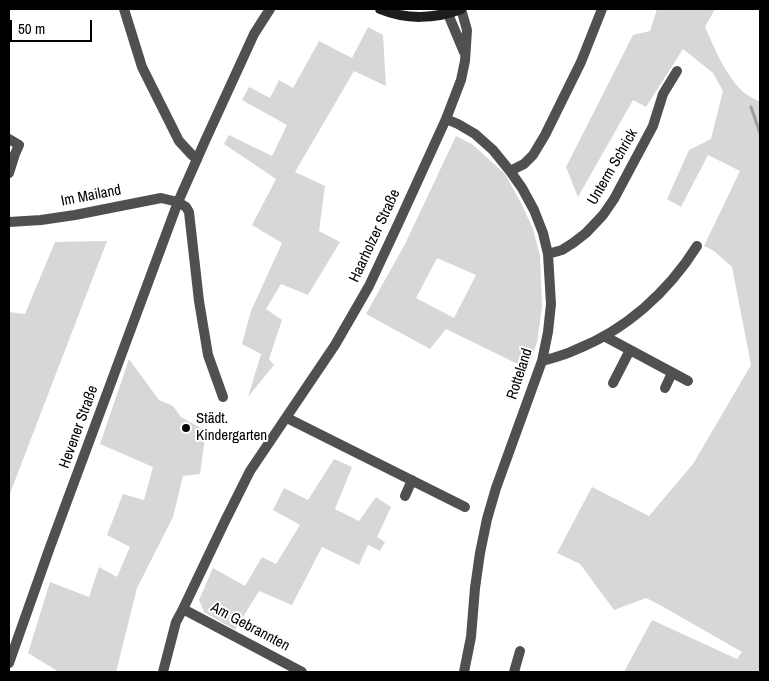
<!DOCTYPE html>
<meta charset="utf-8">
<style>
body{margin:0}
#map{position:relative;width:769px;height:681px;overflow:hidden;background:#fff;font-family:"Archivo Narrow",sans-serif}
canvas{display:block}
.frame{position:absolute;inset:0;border:10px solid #000;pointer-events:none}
.scale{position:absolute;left:10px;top:20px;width:82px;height:22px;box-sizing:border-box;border:2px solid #000;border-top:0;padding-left:6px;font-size:15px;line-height:18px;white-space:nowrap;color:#000;-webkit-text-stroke:4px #fff;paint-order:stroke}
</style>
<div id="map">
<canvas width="769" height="681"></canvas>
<div class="frame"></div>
<div class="scale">50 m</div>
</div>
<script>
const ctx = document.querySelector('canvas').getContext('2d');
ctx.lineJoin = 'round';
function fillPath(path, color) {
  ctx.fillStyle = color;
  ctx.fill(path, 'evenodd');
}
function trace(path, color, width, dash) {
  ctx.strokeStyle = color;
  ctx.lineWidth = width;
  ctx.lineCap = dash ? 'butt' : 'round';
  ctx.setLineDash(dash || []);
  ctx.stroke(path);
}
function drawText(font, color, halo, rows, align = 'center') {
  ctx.font = font + ' "Archivo Narrow",sans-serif';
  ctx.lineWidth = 4;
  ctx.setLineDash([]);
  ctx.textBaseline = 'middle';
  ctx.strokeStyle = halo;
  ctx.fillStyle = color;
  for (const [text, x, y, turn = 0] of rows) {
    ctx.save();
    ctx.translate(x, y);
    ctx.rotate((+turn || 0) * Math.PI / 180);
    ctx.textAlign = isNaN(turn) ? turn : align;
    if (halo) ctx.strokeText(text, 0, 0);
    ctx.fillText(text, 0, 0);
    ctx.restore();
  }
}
fillPath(new Path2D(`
 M657,9h58l-10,18c10,22 20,48 38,65 5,4 12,7 17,10v570h-136l28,-52 85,39 5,-7 -82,-47 -14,-7 -32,12 -34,-46 -23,-11 35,-66 57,29 44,-52 58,-99 -19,-98 -18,-16 -10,-5 36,-75 -32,-16 -27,52 -14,-8 22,-49 22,-11 12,-48 -10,-18 -30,-24 -37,58 -13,-7 -55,97 -12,-30 67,-132 17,-4z
 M368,27l15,8 3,51 -32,-15 -59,101 30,14 -6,45 21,11 -32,53 -27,-11 -15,25 16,11 -13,39 5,6 -26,32 13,-43 -19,-10 9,-33 31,-68 -30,-18 24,-46 -52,-35 5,-9 43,21 15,-31 -45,-25 7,-13 21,11 9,-18 14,8 26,-47 33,17z
 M456,136l16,8 33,30 17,31 11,24 7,27 2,51 -5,35 -9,27 -82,-40 -16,20 -64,-35 39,-70zM437,258l39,17 -22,43 -38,-20z
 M107,241l-98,255v-184l16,2 30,-72z
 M129,359l30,41 14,6 8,11 25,14 -6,43 -17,2 -10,41 -36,71 -21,84h-57l-31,-19 22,-71 39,15 10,-30 18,10 13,-30 -23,-12 16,-41 21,6 9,-33 -53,-23z
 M334,459l18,8 -17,42 24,12 17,-24 15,10 -14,30 8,5 -5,9 -12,-6 -9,20 -37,-18 -30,58 -33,-14 -24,39 -31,-18 -5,-12 14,-32 32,18 17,-29 14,7 24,-39 -27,-15 11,-22 24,12z`), '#d7d7d7');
trace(new Path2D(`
 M751,107l9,26`), '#9e9e9e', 3);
trace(new Path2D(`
 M124,9l18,58 37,74 13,14 5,4
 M450,9l-2,5 16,38
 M446,119l12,5 17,10 18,16 17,21 12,17 12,22 9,23 5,21 3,50 -3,28 -6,29 -46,127 -9,31 -7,34 -5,35 -4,49 -7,35
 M9,139l10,6 -4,9 -6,19
 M510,171l14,-7 9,-9 12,-20 36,-73 21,-53
 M9,222l32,-2 34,-5 86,-17 17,4 8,5 3,5 10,89 9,54 15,42
 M548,254l14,-4 11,-7 13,-10 17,-18 11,-16 39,-73 10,-32 14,-23
 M604,336l84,45
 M542,361c11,-3 23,-6 33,-11 51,-20 93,-58 122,-104
 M613,383l17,-33
 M665,388l7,-15
 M287,418l178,89
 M405,496l7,-16
 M183,609l119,63
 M163,672l13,-50 7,-13 42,-88 25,-50 85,-126 34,-59 30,-64 47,-103 15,-39 4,-19 2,-31 -6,-21
 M514,672l6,-21`), '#505050', 10);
trace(new Path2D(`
 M9,663l41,-116 128,-345 27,-61 44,-96 5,-11 16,-25`), '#505050', 10);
trace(new Path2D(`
 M380,9c26,11 55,10 81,0`), '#1d1d1d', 10);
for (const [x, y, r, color] of [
 [186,428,5,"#000"]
]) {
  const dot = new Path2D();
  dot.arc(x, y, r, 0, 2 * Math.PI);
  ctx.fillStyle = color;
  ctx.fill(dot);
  trace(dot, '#fff', 2);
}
drawText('15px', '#000', '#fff', [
 ["Unterm Schrick",613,167,-60],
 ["Im Mailand",91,196,-11],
 ["Haarholzer Straße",375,236,-65],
 ["Rotteland",520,374,-72],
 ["Hevener Straße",79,427,-70],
 ["Am Gebrannten",250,627,28]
]);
drawText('15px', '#000', '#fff', [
 ["Städt.",196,419],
 ["Kindergarten",196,436]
], 'left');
</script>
